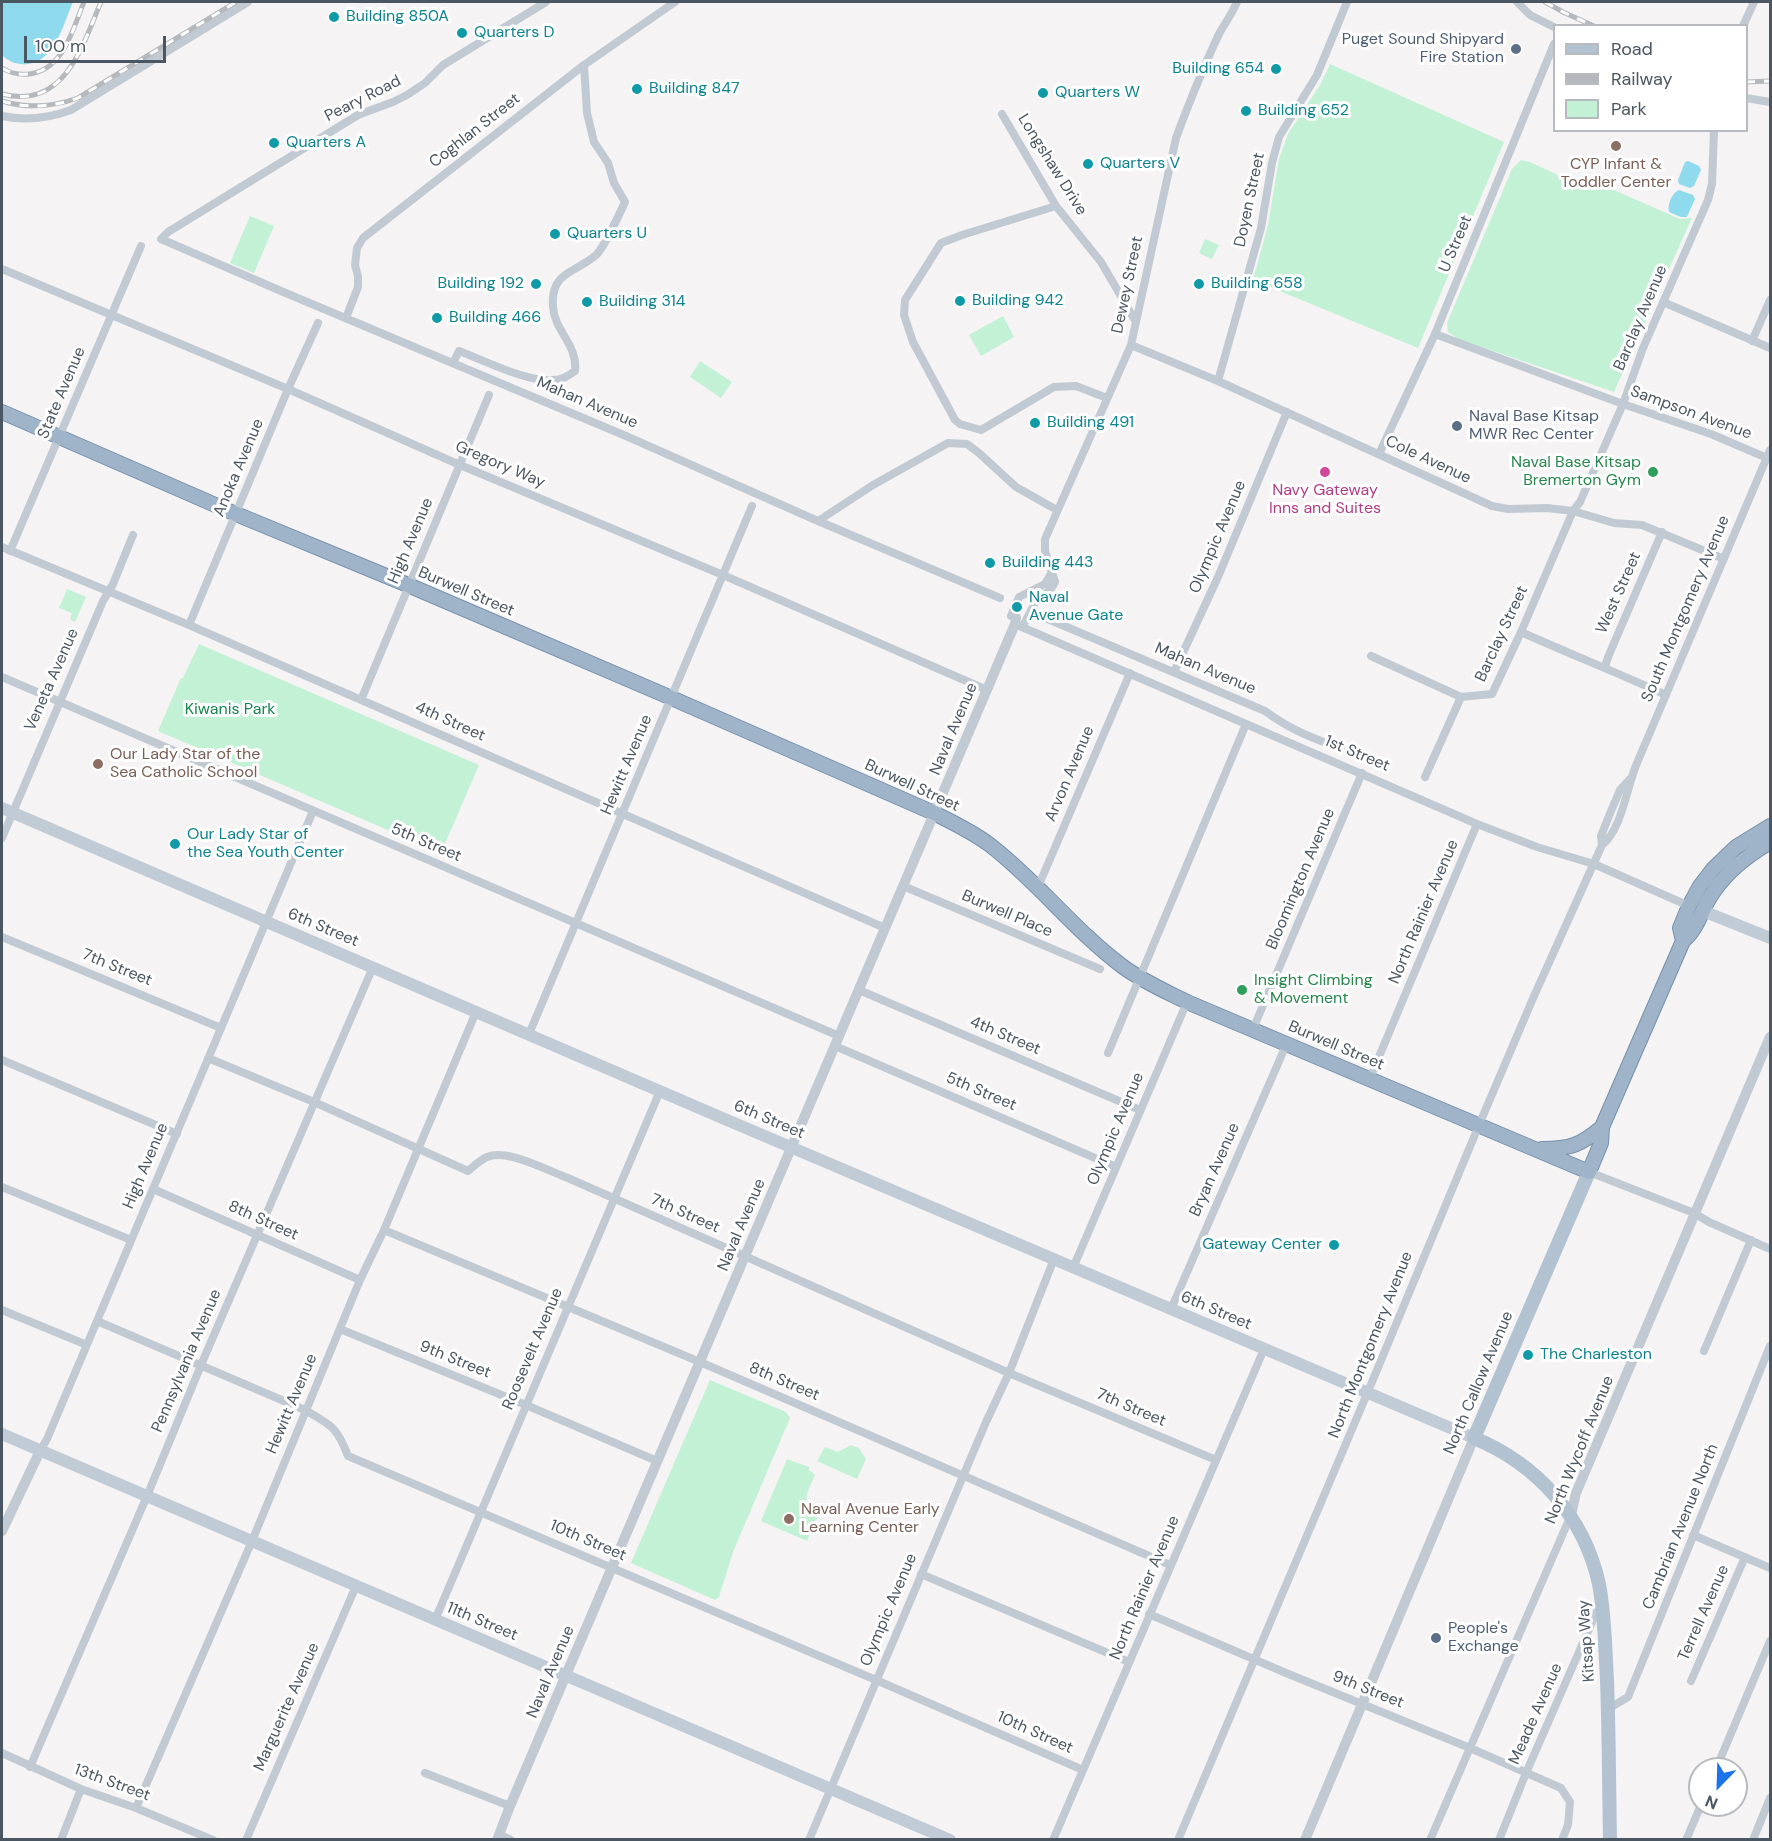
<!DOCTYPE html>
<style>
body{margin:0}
#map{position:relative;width:1772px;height:1841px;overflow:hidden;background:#f5f3f3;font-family:"DM Sans",sans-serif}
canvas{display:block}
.frame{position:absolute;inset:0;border:3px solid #4a5661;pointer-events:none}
.legend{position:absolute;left:1553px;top:24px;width:195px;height:108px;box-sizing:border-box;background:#fff;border:2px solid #b7bbc0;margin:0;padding:8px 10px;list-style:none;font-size:18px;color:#4a5661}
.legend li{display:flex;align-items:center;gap:12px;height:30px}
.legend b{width:30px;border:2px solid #b7bbc0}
.north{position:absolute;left:1688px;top:1757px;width:60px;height:60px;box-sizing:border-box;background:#fff;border:2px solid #b7bbc0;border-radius:50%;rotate:203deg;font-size:16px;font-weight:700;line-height:24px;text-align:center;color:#4a5661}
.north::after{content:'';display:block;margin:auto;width:21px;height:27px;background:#1a73e8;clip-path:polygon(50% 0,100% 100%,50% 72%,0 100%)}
.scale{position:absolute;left:24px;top:36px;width:142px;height:27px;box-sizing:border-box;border:3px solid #4a5661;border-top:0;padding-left:8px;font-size:18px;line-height:21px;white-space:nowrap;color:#4a5661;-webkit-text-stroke:4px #fff;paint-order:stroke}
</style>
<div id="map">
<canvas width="1772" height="1841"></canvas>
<div class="frame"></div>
<ul class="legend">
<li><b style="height:8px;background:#b3c2d1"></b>Road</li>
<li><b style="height:8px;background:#b5b8bd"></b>Railway</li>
<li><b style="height:16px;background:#c3f1d5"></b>Park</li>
</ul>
<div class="north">N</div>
<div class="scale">100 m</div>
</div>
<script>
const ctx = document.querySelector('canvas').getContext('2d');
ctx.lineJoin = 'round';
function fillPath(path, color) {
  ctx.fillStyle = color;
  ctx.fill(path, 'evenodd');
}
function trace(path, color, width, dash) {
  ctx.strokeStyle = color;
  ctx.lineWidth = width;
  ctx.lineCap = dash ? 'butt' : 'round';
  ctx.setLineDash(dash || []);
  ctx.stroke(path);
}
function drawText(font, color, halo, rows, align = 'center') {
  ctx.font = font + ' "DM Sans",sans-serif';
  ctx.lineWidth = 6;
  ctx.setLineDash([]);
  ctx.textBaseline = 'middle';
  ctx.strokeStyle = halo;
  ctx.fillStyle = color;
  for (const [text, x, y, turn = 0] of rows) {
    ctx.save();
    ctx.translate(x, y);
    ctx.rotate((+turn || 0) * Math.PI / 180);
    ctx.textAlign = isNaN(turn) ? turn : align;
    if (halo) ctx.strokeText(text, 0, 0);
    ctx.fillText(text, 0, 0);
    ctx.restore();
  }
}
fillPath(new Path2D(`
 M1330,64l174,78 -86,206 -165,-68 15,-55 11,-66 9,-25 32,-49z
 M1521,160l9,2 39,18 13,-4 98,43 12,-1 -28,62 -3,-1 -5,11 3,2 -45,100 -156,-53 -10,-7 -1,-9 65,-154z
 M250,216l24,10 -20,47 -24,-10z
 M1205,239l14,6 -7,14 -13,-6z
 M1003,316l11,21 -33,19 -12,-21z
 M700,361l32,21 -11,16 -31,-21z
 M67,589l19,8 -11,25 -5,-3 2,-6 -13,-5z
 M199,644l280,121 -38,88 -283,-122 23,-53h2z
 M710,1380l76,32 4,6 -57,134 -14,45 -4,3 -84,-37z
 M851,1445l8,3 7,11 -9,20 -40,-18 8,-14 13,5z
 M787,1459l22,8v3l6,5c-7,16 -16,29 3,41l-11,25 -46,-20z`), '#c3f1d5');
fillPath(new Path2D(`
 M3,2h70c-10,22 -17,58 -45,62 -11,1 -19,-2 -26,-9z
 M1688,161l11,5 2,4 -7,16 -4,2 -11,-4 -1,-4 7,-18z
 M1679,190l14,5 2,4 -8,18h-6l-12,-5c-2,-8 3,-19 10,-22z`), '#90daee');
const trunk = new Path2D(`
 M2,412l234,102 172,71 252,108 274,120c20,10 39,19 56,32 48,37 84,85 132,121 20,15 43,25 65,36l402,170 12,-29 1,-16 81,-186c15,-12 18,-31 29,-47 15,-23 35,-38 58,-52
 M1683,941l-3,-13 9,-22 11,-20 13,-17 23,-22 34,-21
 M1542,1149c28,0 39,-4 60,-22`);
trace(trunk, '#7690ad', 16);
trace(new Path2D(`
 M546,2l-103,63 -18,18 -18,12 -14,7 -35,13 -190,117 -7,7 120,52 345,145 192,85 182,77
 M1517,2l13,13 24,12
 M1743,26l11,-24
 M1746,98l24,4
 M1002,114l54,92 45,56 35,60
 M2,116c23,5 47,2 69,-6l177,-108
 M1056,206l-94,29 -21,8 -36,57 -1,15 9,27 42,78 5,4 21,6 73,-43 22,-1 31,12
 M2,269l286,120 172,76 263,110 264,115
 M1663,302l107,46
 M346,318l12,-31v-11l-3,-11 2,-17 6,-10 221,-173 91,-63
 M1435,334l188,70 88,30 56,24
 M1752,341l18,-41
 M1131,345l87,36 274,125 16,3 39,-1 26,3 41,12 28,2 82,34
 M453,363l6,-12c24,9 70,32 94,29 9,0 15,-4 22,-9 3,-26 -20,-39 -22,-64 -3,-36 23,-34 43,-52 7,-6 24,-42 29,-53l-11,-19 -6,-20 -14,-21 -7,-29 -3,-48
 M1218,381l43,-153 11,-65 7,-26 38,-62 30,-73
 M1379,454l56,-120 119,-290
 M818,521l55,-36 75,-42 19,1 12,9 37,34 41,23
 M2,547l187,78 696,303
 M10,551l131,-305
 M1036,614l229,97c28,21 62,34 96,42
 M1011,616l8,-19 26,-13 7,-12
 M1025,622l10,-19 16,-14 4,-7 -10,-31v-12l86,-194 45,-207c13,-35 27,-70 43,-104 6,-11 13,-20 18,-32
 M1015,624l462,200 60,23 57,17 95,42
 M189,625l99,-236 30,-66
 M1521,632c49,22 97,41 145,63
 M1371,656l90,41
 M1605,667l3,-10 54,-125
 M1174,672l44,-95 69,-165
 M2,677l837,359
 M361,700l128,-305
 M1425,777l36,-80 31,-3 29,-62 52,-121 7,-9 43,-98 20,-56 65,-148 4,-16 2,-54
 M2,838l101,-237 10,-17 20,-49
 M1602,845l-1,-9 10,-25 9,-21 10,-11
 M903,886l197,83
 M1038,887l92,-214
 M2,937l219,91
 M859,990l281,120
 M1253,1029l109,-256
 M529,1034l223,-528
 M835,1046l281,121
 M1108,1053l138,-329
 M208,1058l106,44 154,69c6,-5 12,-11 19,-14 20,-9 61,14 81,21l441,195 207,87
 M2,1060l175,74
 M1370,1078l107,-254
 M1589,1172l105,41 15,9 61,27
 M2,1187l129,53
 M153,1189l207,91
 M384,1230l316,132 470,203
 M1073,1268l114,-266
 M1171,1309l116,-266
 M2,1310l85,35
 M97,1321l208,89c26,15 32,17 43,46l528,224 207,90
 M340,1329l186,76 131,56
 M1704,1351l47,-111
 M40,1451l7,-12 266,-628
 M1693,1535l77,33
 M921,1574l208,88
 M1149,1614l137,59 184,75 91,40 9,14 -2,23 -6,15
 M435,1620l225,-529
 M1691,1681l54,-124
 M1608,1709l20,-12 142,-351
 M2,1753l79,36 55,19 77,32
 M30,1767l117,-271 57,-138 169,-391
 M1716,1769l54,-128
 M425,1773l85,33
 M136,1808l116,-267 108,-261 24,-50 92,-218
 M499,1834l12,6
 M61,1840l20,-51
 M246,1840l110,-254
 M809,1840l177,-418 23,-49 45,-114
 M1053,1840l211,-491
 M1178,1840l194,-458 107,-257 55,-129 68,-151c20,-15 25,-60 35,-82l133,-313
 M1430,1840l141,-325
 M1499,1840l27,-67 74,-169
 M1686,1840l15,-35
 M1753,1840l17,-42`), '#c1cad2', 8);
trace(new Path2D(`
 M1571,1515l5,-22 194,-456
 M2,1531l38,-80
 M497,1840l13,-34 505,-1182 1,-6
 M1305,1840l169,-402`), '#c1cad2', 10);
trace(new Path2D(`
 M2,808l725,312 747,318
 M1703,911l67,27
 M2,1434l948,406`), '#c1cbd6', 12);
trace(new Path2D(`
 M1589,1172l-115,266c63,26 110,78 125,146 6,31 6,64 8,96 2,53 2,106 3,160`), '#b3c2d1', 14);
trace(trunk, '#9fb4c9', 14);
const rail = new Path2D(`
 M1545,2l20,11 29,13
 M2,68c8,5 17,7 27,6 35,-4 44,-46 55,-72
 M1746,82l24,-1
 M2,94c63,16 80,-48 99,-92
 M2,101c26,8 50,6 76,-3l158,-96`);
trace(rail, '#b5b8bd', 5);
trace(rail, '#fff', 3, [9]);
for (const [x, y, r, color] of [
 [334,17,6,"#0f9aa8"],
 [462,33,6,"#0f9aa8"],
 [1516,49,6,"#5c6f8a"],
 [1276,69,6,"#0f9aa8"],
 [637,89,6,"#0f9aa8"],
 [1043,93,6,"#0f9aa8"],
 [1246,111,6,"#0f9aa8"],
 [274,143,6,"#0f9aa8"],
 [1616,146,6,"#8d6e63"],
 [1088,164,6,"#0f9aa8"],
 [555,234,6,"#0f9aa8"],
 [536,284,6,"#0f9aa8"],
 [1199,284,6,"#0f9aa8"],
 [960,301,6,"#0f9aa8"],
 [587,302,6,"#0f9aa8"],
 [437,318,6,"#0f9aa8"],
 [1035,423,6,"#0f9aa8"],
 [1457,426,6,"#5c6f8a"],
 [1325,472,6,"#d1479c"],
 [1653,472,6,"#2e9e5b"],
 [990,563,6,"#0f9aa8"],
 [1017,607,6,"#0f9aa8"],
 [98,764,6,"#8d6e63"],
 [175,844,6,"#0f9aa8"],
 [1242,990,6,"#2e9e5b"],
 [1334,1245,6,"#0f9aa8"],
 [1528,1355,6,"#0f9aa8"],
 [789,1519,6,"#8d6e63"],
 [1436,1638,6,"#5c6f8a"]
]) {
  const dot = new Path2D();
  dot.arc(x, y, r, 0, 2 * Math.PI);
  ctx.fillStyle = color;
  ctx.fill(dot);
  trace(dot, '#fff', 2);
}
drawText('16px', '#0d838f', '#fff', [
 ["Building 850A",346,17],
 ["Quarters D",474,33],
 ["Building 654",1264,69,"right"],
 ["Building 847",649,89],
 ["Quarters W",1055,93],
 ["Building 652",1258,111],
 ["Quarters A",286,143],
 ["Quarters V",1100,164],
 ["Quarters U",567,234],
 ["Building 192",524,284,"right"],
 ["Building 658",1211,284],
 ["Building 942",972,301],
 ["Building 314",599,302],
 ["Building 466",449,318],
 ["Building 491",1047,423],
 ["Building 443",1002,563],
 ["Naval",1029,598],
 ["Avenue Gate",1029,616],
 ["Our Lady Star of",187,835],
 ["the Sea Youth Center",187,853],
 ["Gateway Center",1322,1245,"right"],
 ["The Charleston",1540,1355]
], 'left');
drawText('16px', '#4e5e75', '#fff', [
 ["Puget Sound Shipyard",1504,40,"right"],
 ["Fire Station",1504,58,"right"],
 ["Naval Base Kitsap",1469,417],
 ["MWR Rec Center",1469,435],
 ["People's",1448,1629],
 ["Exchange",1448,1647]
], 'left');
drawText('16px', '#4a5661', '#fff', [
 ["Peary Road",363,99,-27],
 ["Coghlan Street",475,131,-38],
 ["Longshaw Drive",1052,165,58],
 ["Doyen Street",1250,200,-78],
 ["U Street",1456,244,-67],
 ["Dewey Street",1128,285,-78],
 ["Barclay Avenue",1641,318,-67],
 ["State Avenue",62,393,-67],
 ["Mahan Avenue",587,403,23],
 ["Sampson Avenue",1691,413,20],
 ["Cole Avenue",1428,460,25],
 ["Gregory Way",500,465,23],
 ["Anoka Avenue",239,468,-67],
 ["Olympic Avenue",1218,537,-67],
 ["High Avenue",411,541,-67],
 ["Burwell Street",466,592,23],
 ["West Street",1619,593,-66],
 ["South Montgomery Avenue",1686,609,-67],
 ["Barclay Street",1502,634,-65],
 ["Mahan Avenue",1205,669,23],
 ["Veneta Avenue",52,680,-66],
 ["4th Street",450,722,24],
 ["Naval Avenue",954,729,-67],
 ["1st Street",1357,754,23],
 ["Hewitt Avenue",627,765,-67],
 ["Arvon Avenue",1070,774,-67],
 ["Burwell Street",912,786,25],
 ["5th Street",426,843,23],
 ["Bloomington Avenue",1301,879,-67],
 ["North Rainier Avenue",1424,912,-67],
 ["Burwell Place",1007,914,23],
 ["6th Street",323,928,23],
 ["7th Street",117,968,22],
 ["4th Street",1005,1036,23],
 ["Burwell Street",1336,1046,23],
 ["5th Street",981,1092,23],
 ["6th Street",769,1120,23],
 ["Olympic Avenue",1116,1129,-67],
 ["High Avenue",146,1166,-67],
 ["Bryan Avenue",1215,1170,-66],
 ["7th Street",685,1214,24],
 ["8th Street",263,1221,24],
 ["Naval Avenue",742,1225,-67],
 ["6th Street",1216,1311,23],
 ["North Montgomery Avenue",1371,1345,-68],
 ["Roosevelt Avenue",533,1349,-67],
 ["9th Street",455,1360,22],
 ["Pennsylvania Avenue",187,1361,-67],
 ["8th Street",784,1382,23],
 ["North Callow Avenue",1479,1383,-67],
 ["Hewitt Avenue",292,1404,-67],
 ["7th Street",1131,1408,23],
 ["North Wycoff Avenue",1580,1450,-68],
 ["Cambrian Avenue North",1681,1527,-68],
 ["10th Street",588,1541,23],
 ["North Rainier Avenue",1145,1588,-67],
 ["Olympic Avenue",889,1610,-67],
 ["Terrell Avenue",1704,1613,-66],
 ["11th Street",482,1622,23],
 ["Kitsap Way",1587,1641,-94],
 ["Naval Avenue",551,1672,-67],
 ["9th Street",1368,1690,22],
 ["Marguerite Avenue",287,1707,-66],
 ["Meade Avenue",1536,1714,-66],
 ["10th Street",1035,1733,24],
 ["13th Street",112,1783,20]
]);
drawText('16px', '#785e54', '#fff', [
 ["CYP Infant &",1616,165,"center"],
 ["Toddler Center",1616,183,"center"],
 ["Our Lady Star of the",110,755],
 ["Sea Catholic School",110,773],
 ["Naval Avenue Early",801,1510],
 ["Learning Center",801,1528]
], 'left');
drawText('16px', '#27864d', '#fff', [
 ["Naval Base Kitsap",1641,463],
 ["Bremerton Gym",1641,481],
 ["Insight Climbing",1254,981,"left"],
 ["& Movement",1254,999,"left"]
], 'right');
drawText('16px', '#b23c85', '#fff', [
 ["Navy Gateway",1325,491],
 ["Inns and Suites",1325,509]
]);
drawText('16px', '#17864f', '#fff', [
 ["Kiwanis Park",230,710]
]);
</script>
